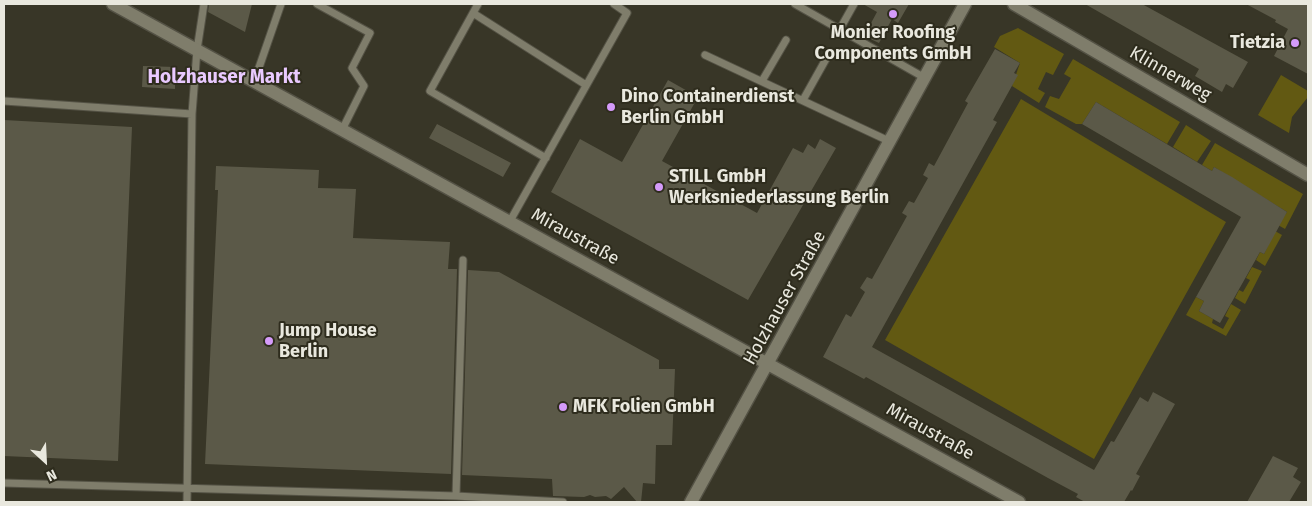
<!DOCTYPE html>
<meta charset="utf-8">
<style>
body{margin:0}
#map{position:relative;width:1312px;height:506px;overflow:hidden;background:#383627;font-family:"Fira Sans",sans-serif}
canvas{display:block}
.frame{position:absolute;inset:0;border:5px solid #e9e8de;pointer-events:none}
.north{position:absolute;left:20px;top:436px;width:50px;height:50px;-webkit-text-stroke:4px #2e2c1d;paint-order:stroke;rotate:155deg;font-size:14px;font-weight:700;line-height:20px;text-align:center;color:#e9e8de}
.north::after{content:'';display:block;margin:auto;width:18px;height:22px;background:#e9e8de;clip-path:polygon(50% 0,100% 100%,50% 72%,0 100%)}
</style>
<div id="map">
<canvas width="1312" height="506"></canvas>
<div class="frame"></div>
<div class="north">N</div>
</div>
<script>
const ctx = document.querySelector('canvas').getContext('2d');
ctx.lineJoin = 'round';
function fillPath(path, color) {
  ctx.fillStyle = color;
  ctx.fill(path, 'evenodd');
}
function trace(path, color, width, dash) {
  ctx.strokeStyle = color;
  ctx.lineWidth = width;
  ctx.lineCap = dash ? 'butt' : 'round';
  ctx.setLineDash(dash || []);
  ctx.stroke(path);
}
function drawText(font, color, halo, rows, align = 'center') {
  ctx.font = font + ' "Fira Sans",sans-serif';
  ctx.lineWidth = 4;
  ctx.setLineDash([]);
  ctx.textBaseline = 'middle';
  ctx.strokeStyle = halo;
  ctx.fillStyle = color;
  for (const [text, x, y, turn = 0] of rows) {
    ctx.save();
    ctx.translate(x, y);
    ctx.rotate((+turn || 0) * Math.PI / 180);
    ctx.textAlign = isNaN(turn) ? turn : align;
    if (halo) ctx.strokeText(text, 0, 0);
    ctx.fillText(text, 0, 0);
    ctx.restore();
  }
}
fillPath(new Path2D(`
 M1018,28l46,26 -11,21 -7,-3 -8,17 7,4 -6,10 -27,-17 8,-23 -26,-16 6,-11z
 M1073,59l107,63 -13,22 -71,-42 -14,22h-6l-31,-17 5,-11 9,3 12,-21 -7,-4z
 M1281,75l27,16v6l-16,20 -3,16 -31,-18z
 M1021,99l205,123 -132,237 -209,-119z
 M1186,125l25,16 -14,21 -24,-15z
 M1215,143l88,51 -18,35 -7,-4 9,-13 -73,-45 -2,4 -10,-6z
 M1275,231l7,4 -17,31 -9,-6 4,-8 4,2z
 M1252,267l10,4 -17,33 -10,-6 4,-8 4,2 7,-12 -4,-2z
 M1196,297l8,4 -5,10 14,8 -1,4 11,6 6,-11 -4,-2 6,-12 10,6 -15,26 -40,-21z`), '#625912');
fillPath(new Path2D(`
 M209,4h43l-7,28 -37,-20z
 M863,4h46l-11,19 -6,-4 -13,24 -15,-7 13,-24z
 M1085,4h57l106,58 -15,26 -7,-4 -4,8 -27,-16 4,-7z
 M1246,4h62v70l-34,-18 14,-27 -13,-7 1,-2z
 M995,49l25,14 -6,10 4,2 -25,45 4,2 -125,225 222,123 17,-29 3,1 26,-45 8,5 5,-10 22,12 -39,70 4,2 -8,15 -1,-1 -7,12h-39l-9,-5 2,-3 -30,-16 -182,-101 -2,2 -41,-22 23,-43 5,3 14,-25 -5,-4 7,-11 5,2 35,-63 -5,-3 7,-12 5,2 14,-25 -5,-3 6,-12 5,3 34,-63 -3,-2z
 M143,66l32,1v22l-33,-2z
 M668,80l30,17 -36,64 95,52 36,-65 10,5 5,-9 7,5 5,-10 16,9 -88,152 -197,-108 29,-53 42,23z
 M1096,102l116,69 2,-4 18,10 55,35 -23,42 -4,-2 -40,71 -21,-12 5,-10 -8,-4 45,-80 -159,-93z
 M4,120l128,7 -14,334 -114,-5z
 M437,124l74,39 -8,14 -74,-39z
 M216,166l103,4 -1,18 38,1 -3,49 97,4 -2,27h9l-6,205 -246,-10 13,-274h-3z
 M468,270l31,2 160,88v9h16l-3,76h-16l-1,39 -12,-1 -2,19h-4l-13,-15 -13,12 -5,-3 -11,1 -5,-2 -6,2 -31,-1 -1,-17 -90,-4z
 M1273,456l25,12 -5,9 8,5 -12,20h-42z`), '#5b5948');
const lane = new Path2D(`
 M317,4l53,29 -18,35 12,18 -22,44
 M478,4l-48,87 116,67
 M795,4l130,74
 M473,13l113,72
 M840,29l14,-25
 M705,55l186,87
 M762,81l24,-41
 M254,82l27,-78
 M803,100l23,-41
 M4,101l188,13
 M510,221l117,-208 -13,-9
 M4,483l452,13 107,6
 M456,496l7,-236
 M187,502l5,-388 5,-64 7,-46`);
const street = new Path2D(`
 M113,4l906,498
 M1014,4l294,171`);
const secondary = new Path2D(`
 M691,502l274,-498`);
trace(lane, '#545245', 9);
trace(street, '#545245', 15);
trace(secondary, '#545245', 15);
trace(lane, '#7f7d6b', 7);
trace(street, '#7f7d6b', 12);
trace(secondary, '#7f7d6b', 12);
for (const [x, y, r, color] of [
 [893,14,5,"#d59bfa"],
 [1295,43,5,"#d59bfa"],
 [611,107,5,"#d59bfa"],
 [659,187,5,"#d59bfa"],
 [269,341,5,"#d59bfa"],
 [563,407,5,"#d59bfa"]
]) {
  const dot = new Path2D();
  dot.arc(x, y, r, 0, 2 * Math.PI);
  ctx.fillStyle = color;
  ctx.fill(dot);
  trace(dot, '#2e2c1d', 2);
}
drawText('bold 18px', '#e9e8de', '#2e2c1d', [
 ["Monier Roofing",893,33,"center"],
 ["Components GmbH",893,54,"center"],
 ["Tietzia",1285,43,"right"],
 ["Dino Containerdienst",621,97],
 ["Berlin GmbH",621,118],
 ["STILL GmbH",669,177],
 ["Werksniederlassung Berlin",669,198],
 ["Jump House",279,331],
 ["Berlin",279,352],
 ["MFK Folien GmbH",573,407]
], 'left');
drawText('18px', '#e9e8de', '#2e2c1d', [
 ["Klinnerweg",1170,74,30],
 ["Miraustraße",575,237,29],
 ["Holzhauser Straße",785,298,-61],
 ["Miraustraße",930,432,29]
]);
drawText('bold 19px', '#e9c9ff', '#2e2c1d', [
 ["Holzhauser Markt",224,78]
]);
</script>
